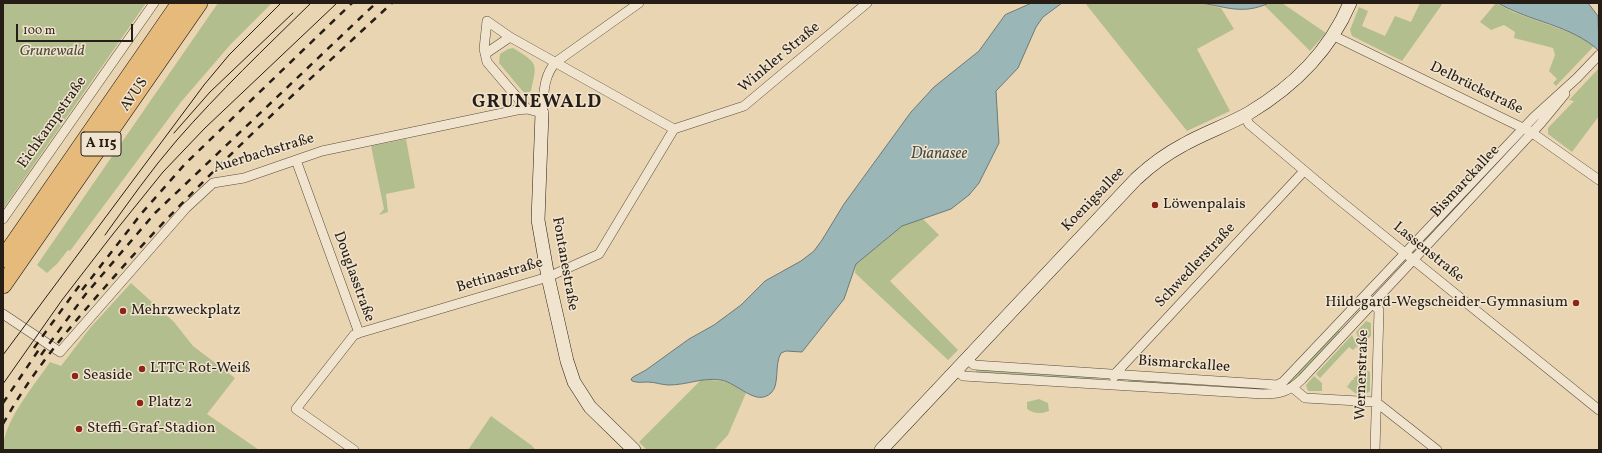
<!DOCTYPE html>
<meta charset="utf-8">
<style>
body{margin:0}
#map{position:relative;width:1602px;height:453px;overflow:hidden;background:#ead5b3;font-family:Vollkorn,serif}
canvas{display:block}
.frame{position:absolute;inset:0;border:4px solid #261e16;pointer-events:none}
.scale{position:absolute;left:16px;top:24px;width:117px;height:18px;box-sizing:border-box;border:2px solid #261e16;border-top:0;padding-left:5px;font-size:12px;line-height:14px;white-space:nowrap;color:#261e16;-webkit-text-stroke:3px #f1e4ce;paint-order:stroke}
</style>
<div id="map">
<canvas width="1602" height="453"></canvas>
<div class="frame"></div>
<div class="scale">100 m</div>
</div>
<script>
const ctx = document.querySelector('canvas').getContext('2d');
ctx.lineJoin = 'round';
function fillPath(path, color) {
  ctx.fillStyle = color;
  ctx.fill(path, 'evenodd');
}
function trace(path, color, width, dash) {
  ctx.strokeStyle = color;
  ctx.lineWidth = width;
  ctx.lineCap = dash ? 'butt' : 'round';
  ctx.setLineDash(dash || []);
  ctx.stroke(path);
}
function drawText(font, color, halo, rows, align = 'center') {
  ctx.font = font + ' Vollkorn,serif';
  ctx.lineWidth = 3;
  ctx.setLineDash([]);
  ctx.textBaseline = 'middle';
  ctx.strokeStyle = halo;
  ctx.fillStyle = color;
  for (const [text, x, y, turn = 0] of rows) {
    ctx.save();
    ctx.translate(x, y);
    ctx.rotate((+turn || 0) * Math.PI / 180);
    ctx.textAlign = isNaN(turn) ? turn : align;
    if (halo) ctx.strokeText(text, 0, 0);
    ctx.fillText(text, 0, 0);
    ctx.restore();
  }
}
fillPath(new Path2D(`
 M3,3h143l-143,206z
 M218,3h54l-42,42 -49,57 -111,149 -2,-1 -11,14 -10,9 -10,-8z
 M1085,3h116l20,5 13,21 -37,20 33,62 -43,20z
 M1269,3h13l44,30 -16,18 -46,-46z
 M1420,3h23l-41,58 -50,-25 -2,-6 9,-23 9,4 -6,15 23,10 10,-20 16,6z
 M1496,3l17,9 67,24 14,10 -38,40 -3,-3 4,-4 -8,-8 6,-16 -2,-7 -39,-10 1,-6 -11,-7 -13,5 -11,-8z
 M513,48c26,16 24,15 18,43l-6,3 -26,-31 1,-9 8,-5z
 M1599,68v48l-27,36 -24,-18v-6l26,-27 -5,-1z
 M406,139l9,49 -29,6 2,18 -9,3 5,-6 -13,-63z
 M922,218l17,17 -49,46 68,69 -10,10 -93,-87 1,-9 46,-38z
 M131,283l43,39 19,24 42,32 -28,36 52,36h-256c0,-29 31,-64 47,-88l11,4 29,-38z
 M1366,321l5,2v13l-10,9 -5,-13z
 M1338,330l3,2 -45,48 -9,6 -20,5 1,-3h8z
 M1352,335l6,13 -2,-1 -3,3 -4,-3 -29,31 -4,-4z
 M1363,368l7,4v19l-4,3 -11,-1 -9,-7h3l-1,-1 4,-5h2l-1,-1 5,-5 1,1 -1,-2z
 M977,369l122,8 1,1 -6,2 -119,-7z
 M1314,376l8,7v8h-14l-2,-6z
 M1128,379l69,4v4l-69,-4z
 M701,380c17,0 31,0 45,13l-18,42 -14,15h-67l-8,-8z
 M1039,399l9,4 1,8c-8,3 -15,3 -22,-2v-7z
 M491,416l40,29 5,5h-68z`), '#b3be8f');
const water = new Path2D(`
 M1032,3h30l-19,14 -7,10 -18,41 -22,23 3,52 -20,40 -10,12 -18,14 -49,17 -46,38 -12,35 -42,53 -16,-1 -5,2c-7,12 -1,32 -10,40 -15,14 -33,-10 -50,-13 -18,-3 -34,5 -52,5 -7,0 -14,-3 -21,-3 -5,0 -11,1 -16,-1l-1,-2 2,-2 13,-7 43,-31 25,-14 27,-20 24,-24 36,-20 13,-10 8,-11 22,-36 67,-92 23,-25 45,-36 26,-36z
 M1201,3h68c-26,12 -42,4 -68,0z
 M1498,3h90l10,13 1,35c-27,-26 -69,-29 -101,-48z`);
fillPath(water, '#9bb6b7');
trace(water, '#6c7977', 1);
const street = new Path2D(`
 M1334,36l197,96 68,48
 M485,54l25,-17
 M527,109l-40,-47 -3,-13 3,-28 23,16 164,92 70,-23 123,-103
 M1244,115l5,9 83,70 267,216
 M296,160l63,173 -5,2 -58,74 58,41
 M3,219l151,-216
 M1369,300l10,10 -4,140
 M3,314l57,38 126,-144 27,-25 31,-5 78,-27 195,-41 10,-1 15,4c2,-19 1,-37 14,-51l83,-59
 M359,333l189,-56 51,-23 75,-125
 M967,359l7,6 289,19 14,1 6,-3 251,-265 43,-39 22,-23
 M957,370l6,6 300,18c17,0 27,-3 39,-15l239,-256 24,-29
 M1114,377l1,-3 189,-203
 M1293,388l12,10 71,4
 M1376,402l61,48`);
const secondary = new Path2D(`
 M542,113l-4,107 10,57 19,84 7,21 16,25 44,43
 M881,450l255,-271c14,-13 30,-25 47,-34 21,-12 45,-20 66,-32 45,-27 80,-61 101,-110`);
const highway = new Path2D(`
 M3,259l177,-256
 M3,285l196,-282`);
trace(street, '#574c3d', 10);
trace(secondary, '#261e16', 14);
trace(highway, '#261e16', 18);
trace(street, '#f1e4ce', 9);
trace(secondary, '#f1e4ce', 13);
trace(highway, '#e5ba7a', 17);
trace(new Path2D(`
 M174,133l36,-41 83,-79
 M105,235c23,-32 46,-65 72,-95 42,-48 88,-92 134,-137
 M3,355l201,-270 25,-30 52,-52
 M3,384l59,-84 51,-66 50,-62 42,-44 132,-125`), '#261e16', 1);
trace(new Path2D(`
 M82,290l59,-76 44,-50 167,-161
 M34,348l48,-66
 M41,355l44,-60 70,-82 221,-210
 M3,403l39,-58
 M3,424c28,-51 65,-95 103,-138 88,-102 188,-192 286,-283`), '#261e16', 2.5, [7, 7]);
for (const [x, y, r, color] of [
 [1155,205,4,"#8f2418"],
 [1576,303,4,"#8f2418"],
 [123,311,4,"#8f2418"],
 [142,369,4,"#8f2418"],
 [75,376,4,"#8f2418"],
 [140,403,4,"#8f2418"],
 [79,429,4,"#8f2418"]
]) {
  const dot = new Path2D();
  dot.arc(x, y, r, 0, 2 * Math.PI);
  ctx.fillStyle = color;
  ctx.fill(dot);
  trace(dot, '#f1e4ce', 1.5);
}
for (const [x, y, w] of [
 [101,144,40]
]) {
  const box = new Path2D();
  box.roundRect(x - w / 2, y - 12, w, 24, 3);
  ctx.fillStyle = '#f1e4ce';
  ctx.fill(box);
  trace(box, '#261e16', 1);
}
drawText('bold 14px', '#261e16', null, [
 ["A 115",101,144]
]);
drawText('italic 15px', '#504e3a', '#f1e4ce', [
 ["Grunewald",52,52]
]);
drawText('15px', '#261e16', '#f1e4ce', [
 ["Winkler Straße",780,58,-40],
 ["Delbrückstraße",1476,89,26],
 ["AVUS",135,95,-55],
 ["Eichkampstraße",53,123,-55],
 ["Auerbachstraße",264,154,-17],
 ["Bismarckallee",1466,182,-47],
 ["Koenigsallee",1094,200,-46],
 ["Lassenstraße",1428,253,39],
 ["Fontanestraße",564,264,80],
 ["Schwedlerstraße",1196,266,-47],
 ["Bettinastraße",500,276,-17],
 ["Douglasstraße",353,277,70],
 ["Bismarckallee",1184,365,4],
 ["Wernerstraße",1363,375,-88]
]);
drawText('15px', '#261e16', '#f1e4ce', [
 ["Löwenpalais",1163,205],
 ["Hildegard-Wegscheider-Gymnasium",1568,303,"right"],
 ["Mehrzweckplatz",131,311],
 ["LTTC Rot-Weiß",150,369],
 ["Seaside",83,376],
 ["Platz 2",148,403],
 ["Steffi-Graf-Stadion",87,429]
], 'left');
drawText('italic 16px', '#494c46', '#f1e4ce', [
 ["Dianasee",939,155]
]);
ctx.letterSpacing = '1px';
drawText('bold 19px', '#261e16', '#f1e4ce', [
 ["GRUNEWALD",537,104]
]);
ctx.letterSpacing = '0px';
</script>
